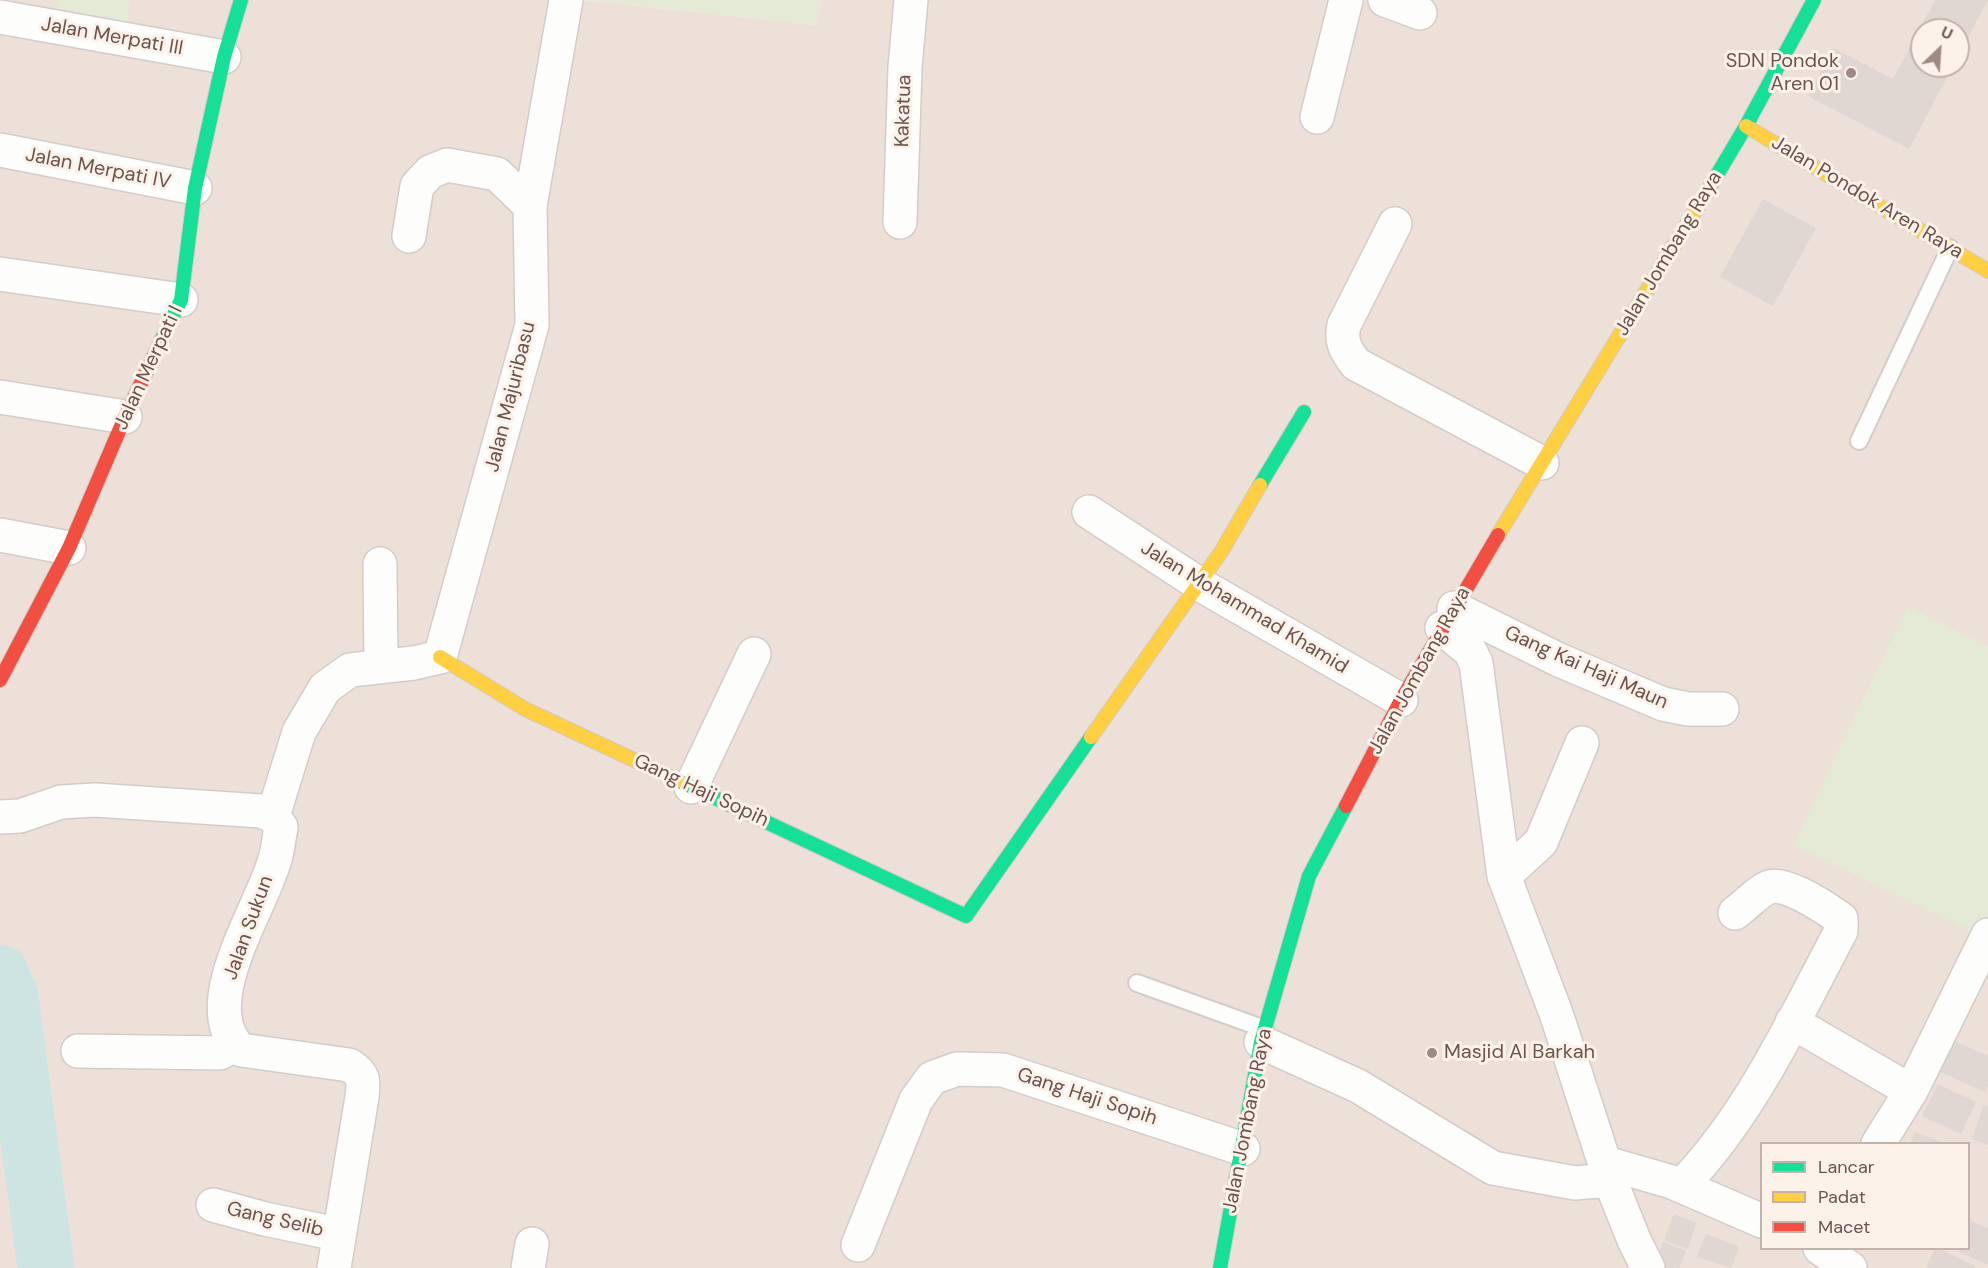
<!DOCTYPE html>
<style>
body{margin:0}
#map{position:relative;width:1988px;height:1268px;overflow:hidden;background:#f4efea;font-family:"DM Sans",sans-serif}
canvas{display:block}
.legend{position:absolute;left:1760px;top:1142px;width:210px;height:108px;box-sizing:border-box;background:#fdf2ea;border:2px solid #c4b2ab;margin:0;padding:8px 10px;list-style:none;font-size:18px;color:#6f534d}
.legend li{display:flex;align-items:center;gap:12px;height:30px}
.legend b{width:30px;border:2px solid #c4b2ab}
.north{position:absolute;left:1910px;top:18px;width:60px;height:60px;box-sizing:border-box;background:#fdf2ea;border:2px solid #c4b2ab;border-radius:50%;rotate:25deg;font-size:16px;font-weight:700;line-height:24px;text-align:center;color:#6f534d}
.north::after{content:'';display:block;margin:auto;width:21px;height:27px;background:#9e8a84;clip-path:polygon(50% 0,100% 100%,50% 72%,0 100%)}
</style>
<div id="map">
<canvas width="1988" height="1268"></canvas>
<ul class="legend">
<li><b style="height:8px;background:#16e098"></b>Lancar</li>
<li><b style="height:8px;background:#ffcf43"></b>Padat</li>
<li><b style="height:8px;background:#f24e42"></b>Macet</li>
</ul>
<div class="north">U</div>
</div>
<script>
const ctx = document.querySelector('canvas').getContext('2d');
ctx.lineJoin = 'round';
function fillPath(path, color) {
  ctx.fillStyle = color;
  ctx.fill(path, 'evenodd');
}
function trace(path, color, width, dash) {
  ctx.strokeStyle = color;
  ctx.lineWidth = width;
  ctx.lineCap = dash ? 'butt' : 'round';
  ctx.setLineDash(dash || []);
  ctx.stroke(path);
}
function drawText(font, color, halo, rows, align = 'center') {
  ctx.font = font + ' "DM Sans",sans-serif';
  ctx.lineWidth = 6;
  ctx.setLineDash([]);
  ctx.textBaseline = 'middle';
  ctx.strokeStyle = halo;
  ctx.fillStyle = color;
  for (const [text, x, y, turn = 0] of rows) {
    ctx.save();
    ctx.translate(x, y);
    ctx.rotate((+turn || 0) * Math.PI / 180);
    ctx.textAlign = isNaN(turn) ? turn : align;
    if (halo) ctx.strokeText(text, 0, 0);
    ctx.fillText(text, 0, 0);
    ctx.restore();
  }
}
fillPath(new Path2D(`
 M0,0h582l234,25 5,-25h1167v1268h-1988zM1922,30h36v36h-36zM1762,1144h206v104h-206z`), '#ede0d8');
fillPath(new Path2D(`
 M59,0h71l-4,30 -69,-10z
 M582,0h239l-5,25z
 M1907,607l81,39v272l-8,17 -187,-90z`), '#e4ead6');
trace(new Path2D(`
 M0,973l10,24 36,271`), '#cde4e2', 57);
fillPath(new Path2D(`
 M1935,0h53l-30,56v-26h-36v36h31l-44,83 -101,-53 25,-48 60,31z
 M1763,199l53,29 -43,78 -53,-29z
 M1952,1040l36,16v29l-3,7 -47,-21z
 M1938,1084l38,18 -15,32 -39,-18z
 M1984,1105l4,1v39l-16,-6z
 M1915,1132l29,11v1h-34z
 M1674,1214l23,9 -10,26 -23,-9z
 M1971,1221l17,7v37l-31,-14 11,-3v-21z
 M1706,1234l33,13 -8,21 -34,-11z
 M1663,1242l23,9 -7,17h-13l-11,-5z
 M1935,1248h3l37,18 -1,2h-48z`), '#e0d6d2');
const lane = new Path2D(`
 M1859,441l91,-193
 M1137,983l128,46`);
const street = new Path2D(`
 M1385,0l35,13
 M0,17l224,40
 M1317,117l29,-117
 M0,150l195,38
 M900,222l5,-155 6,-67
 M1395,224l-51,101c-4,17 2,26 12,39l186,99
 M409,236l8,-50 13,-14 17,-7 50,9 33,32
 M0,274l181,26
 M0,397l125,20
 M1089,512l110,72 202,116
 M0,535l69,13
 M380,564l1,102
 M1454,608l105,52 104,44 25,5h34
 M1442,628l28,23 6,12 28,213 53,140 53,164 24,60 14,28
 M691,787l63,-133
 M273,816l26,-84 26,-44 25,-18 64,-7 26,-6 92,-332 -2,-119 36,-206
 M273,816l8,11c-2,11 -3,22 -6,32 -13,49 -82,147 -34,191l108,15c15,9 15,15 13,32l-28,171
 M0,817l20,-1 41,-14 34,-2 166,11 12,5
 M1504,876l37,-34 41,-99
 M1792,1022l119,69
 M1261,1042l97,44 135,82 82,15 35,-3
 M78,1051l142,2 15,-9
 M1878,1144l33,-53 77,-156
 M1606,1163l66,19 90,39
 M1681,1186c69,-70 114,-169 160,-255v-12c-14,-10 -55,-38 -72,-32 -12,5 -23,18 -34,26
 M213,1205l52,14 72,15
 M858,1245l58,-145 16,-22 25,-9 46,1 240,79
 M1820,1248l30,20
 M528,1268l4,-24`);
const fast = new Path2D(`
 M1711,185l35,-59 68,-126
 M162,339l19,-39 14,-112 29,-131 17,-57
 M1260,485l44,-73
 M679,781l287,135 125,-179
 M1220,1268l41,-226 48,-166 37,-70`);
const slow = new Path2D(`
 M1746,126l242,145
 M1498,535l213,-350
 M440,657l85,52 154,72
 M1091,737l130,-185 39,-67`);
const jam = new Path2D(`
 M0,680l69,-132 56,-131 37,-78
 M1346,806l55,-106 97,-165`);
trace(lane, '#d3ccc8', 20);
trace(street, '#d3ccc8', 36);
trace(fast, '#d3cac6', 16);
trace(slow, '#d3cac6', 16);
trace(jam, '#d3cac6', 16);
trace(lane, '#fdfdfc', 16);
trace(street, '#fdfdfc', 33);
trace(fast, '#16e098', 14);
trace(slow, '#ffcf43', 14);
trace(jam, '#f24e42', 14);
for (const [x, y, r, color] of [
 [1851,73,6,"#9e8a84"],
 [1432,1053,6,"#9e8a84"]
]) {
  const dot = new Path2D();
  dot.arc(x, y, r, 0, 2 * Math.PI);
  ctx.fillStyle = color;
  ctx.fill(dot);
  trace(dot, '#fdf2ea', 2);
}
drawText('20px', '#6f534d', '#fdf2ea', [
 ["Jalan Merpati III",112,37,10],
 ["Kakatua",904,111,-88],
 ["Jalan Merpati IV",98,169,11],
 ["Jalan Pondok Aren Raya",1867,198,31],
 ["Jalan Jombang Raya",1669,254,-59],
 ["Jalan Merpati I",149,368,-65],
 ["Jalan Majuribasu",511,397,-76],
 ["Jalan Mohammad Khamid",1244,608,31],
 ["Gang Kai Haji Maun",1586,668,24],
 ["Jalan Jombang Raya",1420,671,-61],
 ["Gang Haji Sopih",701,791,25],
 ["Jalan Sukun",249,928,-70],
 ["Gang Haji Sopih",1087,1097,18],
 ["Jalan Jombang Raya",1248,1121,-79],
 ["Gang Selib",275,1220,13]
]);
drawText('20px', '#6f534d', '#fdf2ea', [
 ["SDN Pondok",1839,62],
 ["Aren 01",1839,85],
 ["Masjid Al Barkah",1444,1053,"left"]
], 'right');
</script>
